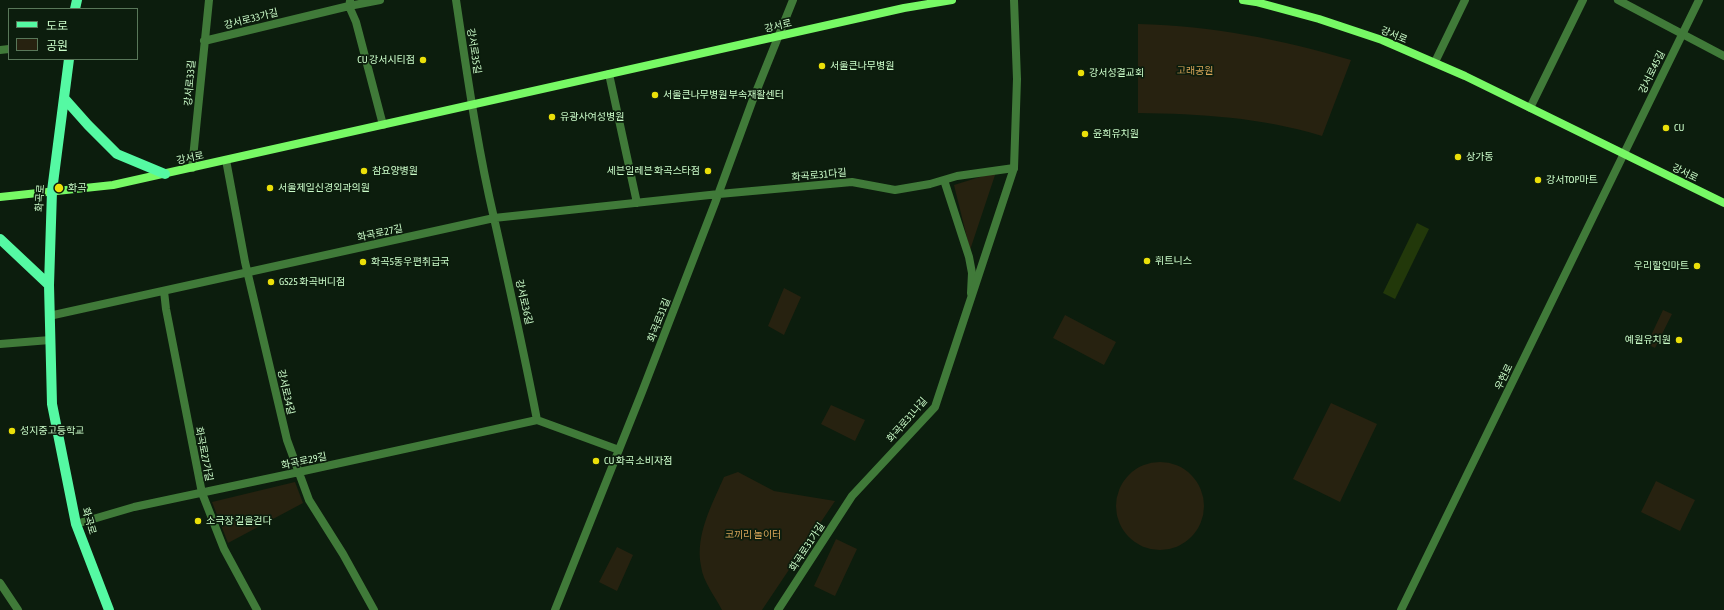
<!DOCTYPE html>
<meta charset="utf-8">
<style>
body{margin:0}
#map{position:relative;width:1724px;height:610px;overflow:hidden;background:#0c1d0d;font-family:"Asap Condensed","Noto Sans KR",sans-serif}
canvas{display:block}
.legend{position:absolute;left:8px;top:8px;width:130px;height:52px;box-sizing:border-box;background:#0c1d0d;border:1px solid #597759;margin:0;padding:5px 7px;list-style:none;font-size:12px;color:#ccfdca}
.legend li{display:flex;align-items:center;gap:8px;height:20px}
.legend b{width:20px;border:1px solid #597759}
</style>
<div id="map">
<canvas width="1724" height="610"></canvas>
<ul class="legend">
<li><b style="height:5px;background:#55f9a3"></b>도로</li>
<li><b style="height:11px;background:#272210"></b>공원</li>
</ul>
</div>
<script>
const ctx = document.querySelector('canvas').getContext('2d');
ctx.lineJoin = 'round';
function fillPath(path, color) {
  ctx.fillStyle = color;
  ctx.fill(path, 'evenodd');
}
function trace(path, color, width, dash) {
  ctx.strokeStyle = color;
  ctx.lineWidth = width;
  ctx.lineCap = dash ? 'butt' : 'round';
  ctx.setLineDash(dash || []);
  ctx.stroke(path);
}
function drawText(font, color, halo, rows, align = 'center') {
  ctx.font = font + ' "Asap Condensed","Noto Sans KR",sans-serif';
  ctx.lineWidth = 3.5;
  ctx.setLineDash([]);
  ctx.textBaseline = 'middle';
  ctx.strokeStyle = halo;
  ctx.fillStyle = color;
  for (const [text, x, y, turn = 0] of rows) {
    ctx.save();
    ctx.translate(x, y);
    ctx.rotate((+turn || 0) * Math.PI / 180);
    ctx.textAlign = isNaN(turn) ? turn : align;
    if (halo) ctx.strokeText(text, 0, 0);
    ctx.fillText(text, 0, 0);
    ctx.restore();
  }
}
fillPath(new Path2D(`
 M1138,24c76,2 141,15 213,36l-29,76c-62,-19 -121,-22 -184,-23z
 M996,172l-26,78 -16,-65z
 M784,288l17,9 -17,38 -16,-9z
 M1663,310l9,4 -17,34 -8,-4z
 M1065,315l51,27 -12,23 -51,-27z
 M1331,403l46,21 -37,78 -47,-23z
 M831,405l34,15 -10,21 -34,-17z
 M1116 506a44 44 0 1 1 88 0a44 44 0 1 1-88 0Z
 M738,472l36,19 61,10 -73,109h-40c-7,-14 -19,-28 -21,-44 -6,-31 11,-61 23,-89z
 M1656,481l39,19 -15,31 -39,-19z
 M295,482l8,21 -75,40 -16,-41z
 M836,539l21,10 -22,47 -21,-10z
 M617,547l16,8 -16,36 -18,-9z`), '#272210');
fillPath(new Path2D(`
 M1417,223l12,6 -34,70 -12,-6z`), '#22380a');
trace(new Path2D(`
 M456,0c11,73 21,146 38,218 15,67 30,134 43,202l82,30
 M1618,0l106,56
 M350,1l-1,5 7,16 27,103
 M204,41l145,-35 31,-6
 M0,50l9,-1
 M1435,62l30,-62
 M609,74l28,129
 M1530,108l53,-108
 M226,160l19,102 42,178 22,60 34,54 31,56
 M192,168l17,-168
 M944,180l25,77 3,16 -1,20
 M164,291l2,18 36,184 22,56 33,61
 M49,316l445,-98 225,-24 133,-12 43,8 35,-6 27,-8 57,-8
 M0,344l50,-4
 M76,524l58,-17 165,-35 238,-52
 M0,583l18,27
 M555,610l87,-218 73,-189 37,-101 41,-102`), '#407a39', 8);
trace(new Path2D(`
 M778,610l74,-114 83,-89 79,-239 3,-89 -3,-79
 M1401,610l298,-610`), '#407a39', 8);
trace(new Path2D(`
 M1243,0l13,2 63,17 63,21 83,36 259,127
 M0,197l113,-12 791,-177 48,-8`), '#77f965', 8);
trace(new Path2D(`
 M75,9l2,-9
 M69,59l-17,132 -3,94 3,119 24,120 33,86
 M64,98l24,27 29,29 48,20
 M0,239l49,46`), '#55f9a3', 10);
for (const [x, y, r, color] of [
 [423,60,4,"#ebdf09"],
 [822,66,4,"#ebdf09"],
 [1081,73,4,"#ebdf09"],
 [655,95,4,"#ebdf09"],
 [552,117,4,"#ebdf09"],
 [1666,128,4,"#ebdf09"],
 [1085,134,4,"#ebdf09"],
 [1458,157,4,"#ebdf09"],
 [364,171,4,"#ebdf09"],
 [708,171,4,"#ebdf09"],
 [1538,180,4,"#ebdf09"],
 [59,188,5,"#ebdf09"],
 [270,188,4,"#ebdf09"],
 [1147,261,4,"#ebdf09"],
 [363,262,4,"#ebdf09"],
 [1697,266,4,"#ebdf09"],
 [271,282,4,"#ebdf09"],
 [1679,340,4,"#ebdf09"],
 [12,431,4,"#ebdf09"],
 [596,461,4,"#ebdf09"],
 [198,521,4,"#ebdf09"]
]) {
  const dot = new Path2D();
  dot.arc(x, y, r, 0, 2 * Math.PI);
  ctx.fillStyle = color;
  ctx.fill(dot);
  trace(dot, '#0c1d0d', 1.5);
}
drawText('10px', '#ccfdca', '#0c1d0d', [
 ["강서로33가길",251,19,-14],
 ["강서로",778,26,-13],
 ["강서로",1394,35,22],
 ["강서로35길",474,51,81],
 ["강서로45길",1652,72,-64],
 ["강서로33길",190,83,-85],
 ["강서로",190,158,-12],
 ["강서로",1685,173,26],
 ["화곡로31다길",819,175,-5],
 ["화곡로",40,198,-86],
 ["화곡로27길",380,233,-12],
 ["강서로36길",524,302,77],
 ["화곡로31길",659,320,-69],
 ["우현로",1504,377,-64],
 ["강서로34길",286,392,77],
 ["화곡로31나길",907,420,-49],
 ["화곡로27가길",204,454,79],
 ["화곡로29길",304,461,-12],
 ["화곡로",89,521,74],
 ["화곡로31가길",807,547,-57]
]);
drawText('10px', '#ccfdca', '#0c1d0d', [
 ["CU 강서시티점",415,60,"right"],
 ["서울큰나무병원",830,66],
 ["강서성결교회",1089,73],
 ["서울큰나무병원 부속재활센터",663,95],
 ["유광사여성병원",560,117],
 ["CU",1674,128],
 ["윤희유치원",1093,134],
 ["상가동",1466,157],
 ["참요양병원",372,171],
 ["세븐일레븐 화곡스타점",700,171,"right"],
 ["강서TOP마트",1546,180],
 ["화곡",68,188],
 ["서울제일신경외과의원",278,188],
 ["휘트니스",1155,261],
 ["화곡5동우편취급국",371,262],
 ["우리할인마트",1689,266,"right"],
 ["GS25 화곡버디점",279,282],
 ["예원유치원",1671,340,"right"],
 ["성지중고등학교",20,431],
 ["CU 화곡 소비자점",604,461],
 ["소극장 길을걷다",206,521]
], 'left');
drawText('10px', '#d9a65a', '#0c1d0d', [
 ["고래공원",1195,71],
 ["코끼리 놀이터",753,535]
]);
</script>
